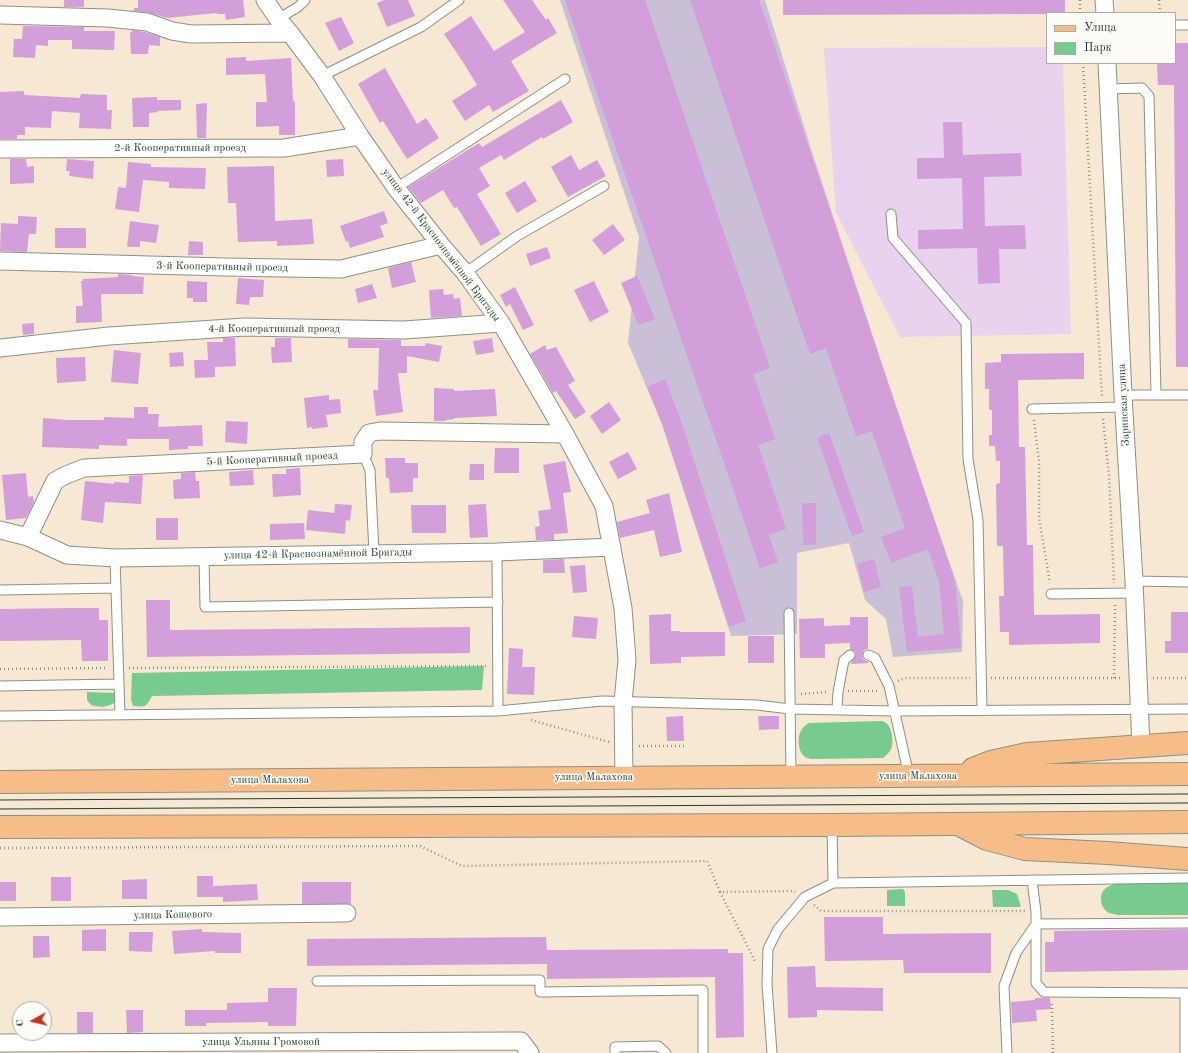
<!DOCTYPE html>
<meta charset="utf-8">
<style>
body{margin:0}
#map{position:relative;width:1188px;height:1053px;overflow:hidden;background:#f6e8d2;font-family:"Old Standard TT",serif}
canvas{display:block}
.legend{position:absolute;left:1046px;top:12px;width:130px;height:52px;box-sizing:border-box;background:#fdfcf7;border:1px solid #a4b0a9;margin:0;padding:5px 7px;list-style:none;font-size:12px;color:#1f3d34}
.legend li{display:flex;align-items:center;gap:8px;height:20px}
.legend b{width:20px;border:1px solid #a4b0a9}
.north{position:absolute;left:12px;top:1001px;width:40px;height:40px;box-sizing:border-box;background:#fdfcf7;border:1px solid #a4b0a9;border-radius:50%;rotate:262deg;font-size:11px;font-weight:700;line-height:16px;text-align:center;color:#1f3d34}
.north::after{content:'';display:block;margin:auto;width:14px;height:18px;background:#c8321e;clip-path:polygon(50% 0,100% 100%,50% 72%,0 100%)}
</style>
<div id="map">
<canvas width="1188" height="1053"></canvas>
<ul class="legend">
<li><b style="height:5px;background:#f7bd88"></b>Улица</li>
<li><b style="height:11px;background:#77cb8e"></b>Парк</li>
</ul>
<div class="north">С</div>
</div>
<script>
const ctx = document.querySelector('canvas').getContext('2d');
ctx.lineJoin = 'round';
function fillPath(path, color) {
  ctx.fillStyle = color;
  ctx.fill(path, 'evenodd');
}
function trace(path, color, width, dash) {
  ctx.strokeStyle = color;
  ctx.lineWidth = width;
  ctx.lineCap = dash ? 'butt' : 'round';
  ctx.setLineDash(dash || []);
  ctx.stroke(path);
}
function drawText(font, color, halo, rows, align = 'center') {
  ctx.font = font + ' "Old Standard TT",serif';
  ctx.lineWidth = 3;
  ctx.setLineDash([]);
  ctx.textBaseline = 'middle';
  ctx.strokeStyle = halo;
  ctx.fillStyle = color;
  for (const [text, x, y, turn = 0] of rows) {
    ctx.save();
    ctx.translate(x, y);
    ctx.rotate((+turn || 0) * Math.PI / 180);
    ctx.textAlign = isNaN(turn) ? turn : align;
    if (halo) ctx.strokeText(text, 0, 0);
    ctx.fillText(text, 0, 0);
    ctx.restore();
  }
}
fillPath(new Path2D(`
 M1047,47v16h16l8,271 -171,3 -64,-124 -12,-165z`), '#e9d2ed');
fillPath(new Path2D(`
 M560,0h205l46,149 106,321 46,131 -1,51 -69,5 -7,-38 -21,-19 -16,-57 -52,10v81l-66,2 -69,-212 -34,-81 11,-106z`), '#c9bfd7');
fillPath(new Path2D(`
 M484,666l-2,24 -330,6c-6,11 -6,11 -19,10l-2,-7 1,-26z
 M87,692l28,1 -1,10c-8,5 -15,4 -23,2l-4,-5z
 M882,721c1,1 4,1 5,3 5,4 6,16 5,22 -1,5 -5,9 -9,12l-72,1c-2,-1 -5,-1 -6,-2 -8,-6 -8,-21 -3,-28 2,-3 4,-4 7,-6z
 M1119,883h69v32h-70c-3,-1 -6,-1 -9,-2 -9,-5 -11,-19 -3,-25 4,-3 9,-4 13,-5z
 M903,889l2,3v14h-18v-16z
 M992,890h16l9,4 4,13h-28z`), '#77cb8e');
fillPath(new Path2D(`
 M64,0h20v7h-20z
 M138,0h105l2,17 -19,3 -1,-6h-8v-1l-50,5 -17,-5 -16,-2v-3h4z
 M384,0h24l7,16 -28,11 -10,-24z
 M503,0h29l14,20 2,-2 9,15 -46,28 18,30 -36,21 -4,-7 -24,16 -13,-20 25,-16 -14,-23 -19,-28 27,-18 23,35 31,-19z
 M565,0h80l125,368 -17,6 22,65 -17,6 28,84 -17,6 9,27 -18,6z
 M690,0h69l196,581 6,67 -54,4 -8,-65 13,-1 6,51 26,-3 -5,-52 -11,-33 -37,14 -10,-26 24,-9 -33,-97 -16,5 -30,-88 -16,6z
 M783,0h282v13h-18v1l-264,1z
 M341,17l13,26 -15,8 -14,-28z
 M23,26l61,1v4h31l-1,19 -42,-1v-9h-24v6l-12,-1 -1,13 -22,-1 1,-18h8z
 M132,30l13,2 15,5v9l-11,-1 -1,9h-17l-1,-22h2z
 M1175,43h13v324h-12l-2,-282h-16l-1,-22h18z
 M246,57v4l45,-3 2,43h2v34h-16v-9l-23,1v-25h11l-2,-28 -39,1v-17z
 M385,68l32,56 9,-6 13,20 -32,21 -24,-38 -3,2 -22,-39z
 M24,91v4l56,3 1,-4 26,1v15h5l-1,19 -32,-1 1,-15 -28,-2 -1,17 -26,-1v8h-8v4h-17v-47z
 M157,97v3h24v10l-24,1 1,1 -9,1v14h-16l-1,-29z
 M561,100l12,22 -30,17 -1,-2 -38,23 -3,-5 -22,13 11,18 -13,8 24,40 -20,12 -24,-39 -3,1 -11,-18 -22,13 -13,-16 71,-44 3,4z
 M207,103l-1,35h-9l-1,-34z
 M943,122h19l1,33 58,-2 1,23 -38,1 1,49 40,-1 1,24h-27l1,34 -22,1 -1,-36 -59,1v-19l45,-1 -1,-51 -45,1v-21h27z
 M571,155l8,15 18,-10 9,16 -38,21 -17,-30z
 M10,159h16l1,8 7,-1v17l-24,1z
 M67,159l27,2 -1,18 -24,-3 1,-5h-4z
 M343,159l1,17 -17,1 -1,-17z
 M128,162l23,2v3l55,1 -1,21 -36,-1v-6l-26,-2 -4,32 -24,-3 3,-22 8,1z
 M274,166l1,55 37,-2 2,25 -37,2v-5l-39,1 -2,-39h-8l-1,-36z
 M525,181l12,20 -20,12 -12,-20z
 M384,211l4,12 -8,3 4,11 -34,11 -2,-7 -2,1 -6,-16z
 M18,216l19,1 -1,17h-7l-2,18 -27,-1 1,-28 17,1z
 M130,221l29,4 -3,18 -16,-2v6h-13z
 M613,224l12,16 -21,15 -12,-15z
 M55,228h31v20h-31z
 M189,241l14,1v13h-15z
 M547,247l4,11 -21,8 -4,-12z
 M411,262l5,20 -24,6 -4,-20z
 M118,274l14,1v1l12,1 -1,17h-42l1,28 -26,1v-17h7l-2,-25h2v-2l35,-2z
 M637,276l18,43 -13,5h-4l-17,-41z
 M238,278l26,2 -1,17h-13l-1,8 -13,-1z
 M187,281l20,1v20h-14v-4h-6z
 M594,281l15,31 -19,10 -16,-32z
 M372,284l5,14 -19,5 -3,-14z
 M515,287l19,38 -11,5 -13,-26 -4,3 -6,-12z
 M443,289l1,6 9,-1 1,5 6,-1 2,18 -31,2 -2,-28z
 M34,323v11l-11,1 -1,-11z
 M223,338h12l1,28 -21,1v10l-20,1 -1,-18h14l-1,-18h16z
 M275,338h16l1,24 -20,1 -1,-16h4z
 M492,338l2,14 -18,3 -3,-14z
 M348,339l53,1v6h24l1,-3 16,3 -3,16 -32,-6v17h-9l5,39 -27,4 -3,-26h5l1,-42h-31z
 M545,345l2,5 9,-3 19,34 -7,4 18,27 -11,7 -19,-28 -3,2 -23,-39z
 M114,350l27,3 -3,31 -27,-2z
 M183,352l1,14 -14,1 -1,-14z
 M1084,353v26l-66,1 1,67h6l2,98h6l1,70 66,-1v29l-91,2v-13h-9l-1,-36h5l-1,-50h-6l-1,-62 4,-1v-22h-4l-1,-15h-6v-11h3v-25h-3v-21h-4v-26l16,-1v-8z
 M85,357l1,24 -29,2 -1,-25z
 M665,379l15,39 66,203 -17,6 -67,-203 -15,-37z
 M434,388l20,1v2l41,-2 2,27 -43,2v1l-8,1v1h-12z
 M329,395v5l11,-1 1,14 -15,2 2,12 -16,2v-2l-5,1 -3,-30z
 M609,402l12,18 -19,14 -12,-18z
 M134,407h14v7h11l-1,13 44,-2 1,21h-15v3l-19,1v-11h-42v7l-28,-1v4l-57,-2 1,-29 24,2h37v-3l30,1z
 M226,421l22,1 -1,22 -22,-2z
 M829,433l35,99 -12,4 -35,-98z
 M495,448h24v25h-25z
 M628,452l9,17 -19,10 -9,-17z
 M385,458h20v5h13v15h-5v14l-23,1 -1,-15h-3z
 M565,461l6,31 -8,1 5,40 -14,1v6h-18l-1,-13 5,-1 -2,-15 13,-2 -8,-44z
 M470,464h14v16h-15z
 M300,468l1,27 -28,2 -1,-23h14v-5z
 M253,470l1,15 -24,1 -1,-14z
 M195,472l1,9h3l1,17 -26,1 -1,-19 8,-1v-6z
 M26,473l2,24 5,-1 1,6 -8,16 -20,2 -4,-45z
 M143,475l-2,29 -36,-2 -2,21 -22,-3 4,-39 29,3v-2l15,1v-7z
 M669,493l13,59 -22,5 -6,-27 -34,8 -3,-16 33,-9 -4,-13z
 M802,503h14v42h-13z
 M335,504l17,1 -2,16 -4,-1 -1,14 -39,-4 2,-20 26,3z
 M486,504l2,33 -18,1 -2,-33z
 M411,505h35v28h-34z
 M156,518h22v22h-22z
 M304,523l1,16 -35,1v-16z
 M564,559l1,14h-22v-13z
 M874,559l7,28 -17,5 -7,-28z
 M585,565l2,27 -14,1 -3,-27z
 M146,600h24v30l300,-3v26l-323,4z
 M71,608h28v12h9v41h-26l-1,-21 -81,1v-32z
 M1171,612h17v41h-23v-12h6z
 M671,614v17h9v1h45v24l-44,1v6l-31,1 -1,-49z
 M574,616l24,2 -2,21 -24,-2z
 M850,617h18v32l-4,1 -2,5 1,4 5,3 1,1 -18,1v-2l4,-5 1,-3 -2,-3 -4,-2v-6l-25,1v14h-25l-1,-39 25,-1v8l26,-1z
 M748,636h26v27h-26z
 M509,648l14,1 -1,18h13l-1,28 -27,-1z
 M683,716l1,25h-17l-1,-24z
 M758,716h21v13l-20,1z
 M197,876h16v10l44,-2 1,16 -35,2v-5h-26z
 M51,877h20v24h-20z
 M147,879v20h-25v-19z
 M0,882h16v19h-16z
 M302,882h49v22h-49z
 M824,917h59v17l108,-1v40h-87l-1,-13 -78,1z
 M106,929v22h-24v-21z
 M202,929v3l39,1v20h-26v-2l-41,3 -2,-23z
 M1188,929v41l-143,2v-30h9v-11z
 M129,932h24l-1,20 -23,-1z
 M33,936h16l1,21 -17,1z
 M546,937l1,13 181,-1v4h15l1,84 -28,1 -1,-61 -168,2v-15l-240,2v-27z
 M815,966l1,21 67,1v23l-66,-1v7l-29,1 -1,-51z
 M268,988h29l-1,38h-28v-4l-62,1v3h-21v-16h42v-7l41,-1z
 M1035,998h15l1,11 -15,1 1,11 -25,2 -1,-21 24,-2z
 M126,1010h17v22l-16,1z
 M77,1012h16v21h-16z`), '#d29fdb');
const service = new Path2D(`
 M278,19l20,-12 7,-7
 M1175,25h13
 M322,76l99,-49 38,-27
 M1108,89l34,-1 7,8 7,299
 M396,188l169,-109
 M891,214l2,24 73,85 2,136 10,61 4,190
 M465,273l52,-37 87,-50
 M1123,395h65
 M1032,409l91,-2
 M363,454l7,16 4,83
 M204,556l1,51 293,-5
 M115,558l5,157
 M1134,581l54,1
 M0,590l116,-2
 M1051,594l83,-1
 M789,613l2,164
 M868,655l7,3 14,28 20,90
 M0,686l119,-2
 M837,709l1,-17 6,-32 6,-5
 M498,711l104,-10 155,4 33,4 105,2 293,-2
 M0,716l498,-5 -1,-159
 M832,825l1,58 355,-5
 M1032,880l4,32v12l152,-1
 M1036,924v59l8,9 144,1
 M317,981l223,-1v12l163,-2v63
 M1185,993v60
 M615,1053v-6l43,-1 8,7
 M772,1053l-5,-69 1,-35 10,-20 27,-32 28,-14
 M1007,1053l-3,-67 12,-33 20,-29`);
const minor = new Path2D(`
 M265,0l13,19 12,14 32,43 38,60 36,52 45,57 24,28 36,50 64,111 39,72 19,102 4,52 -4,42 1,75
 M1104,0l1,13
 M0,15l108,3 39,4 25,9 19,3 99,-1
 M1107,63l16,332 11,186 7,165
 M0,149l284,-1 76,-12
 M0,261l225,6 116,2 100,-24
 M0,348l109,-12 136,-9 159,3 97,-7
 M0,530l28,7 27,-56 11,-6 18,-7 279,-14v-12l6,-9 11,-2 185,3
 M28,537l39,18 48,3 382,-6 115,-5
 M0,917l347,-4
 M0,1043l521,-2 9,12`);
const primary = new Path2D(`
 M973,769l18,-7 36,-8 161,-11
 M0,782l1188,-8
 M960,825l27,14 38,10 83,4 80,6
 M0,827l832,-2 356,-3`);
trace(service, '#8a9283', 11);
trace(minor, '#8a9283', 19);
trace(primary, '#8a9283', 24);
trace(new Path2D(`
 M1080,0v13
 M1159,0l1,13
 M1083,63l19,335
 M1103,419l6,56 5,108
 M1034,420l5,42v56l11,65
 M129,668l359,-2
 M0,669l108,-1
 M991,678h130
 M1114,678l1,-74
 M1153,678h35
 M898,681l7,-3h65
 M848,691h31
 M801,694l26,-2
 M531,720l78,22
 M639,746h46
 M0,848l420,-2 42,20 245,-5 13,31 74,-1 1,1
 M720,892l35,69
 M814,905l7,6h204
 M1052,1004l1,49`), '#8a9283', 2.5, [1, 3]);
trace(service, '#fff', 9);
trace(minor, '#fff', 17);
trace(primary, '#f7bd88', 22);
trace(new Path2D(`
 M0,800l1188,-6
 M0,809l1188,-6`), '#1f3d34', 1);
drawText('11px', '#1f3d34', '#fdfcf7', [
 ["2-й Кооперативный проезд",180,148],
 ["улица 42-й Краснознамённой Бригады",441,245,53],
 ["3-й Кооперативный проезд",222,267,1],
 ["4-й Кооперативный проезд",274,329],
 ["Заринская улица",1124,405,-93],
 ["5-й Кооперативный проезд",272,459,-3],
 ["улица 42-й Краснознамённой Бригады",318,554,-1],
 ["улица Малахова",918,776],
 ["улица Малахова",594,777],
 ["улица Малахова",270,780],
 ["улица Кошевого",173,915,-1],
 ["улица Ульяны Громовой",261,1042]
]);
</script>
